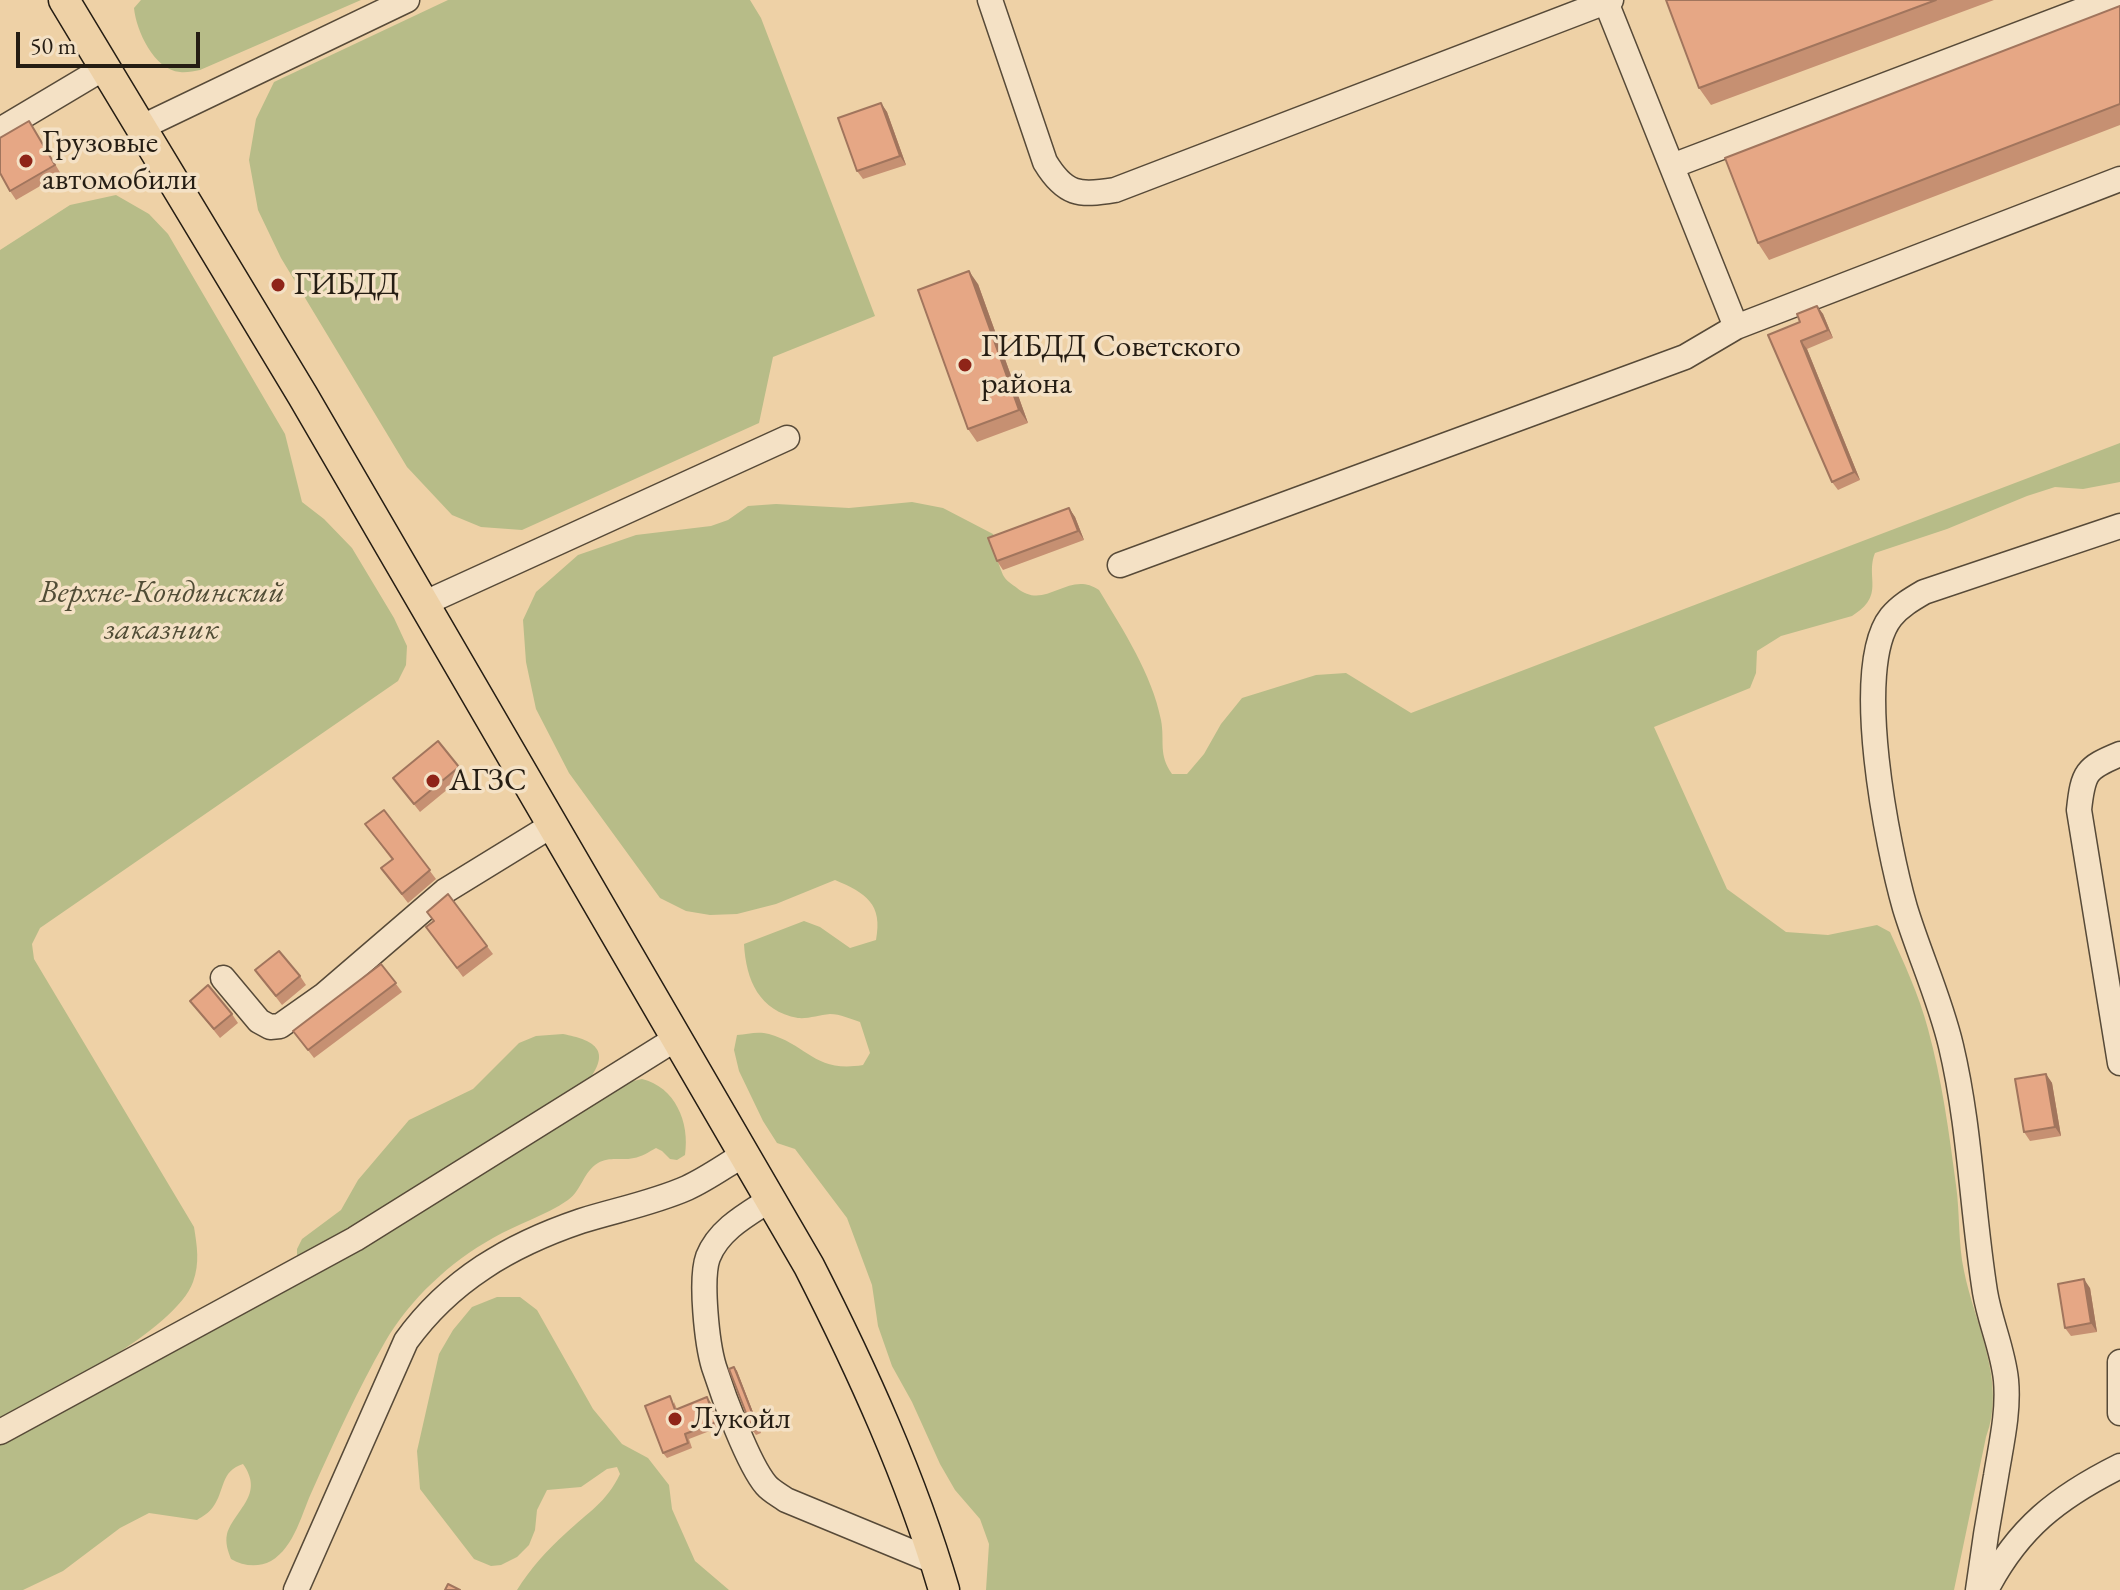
<!DOCTYPE html>
<meta charset="utf-8">
<style>
body{margin:0}
#map{position:relative;width:2120px;height:1590px;overflow:hidden;background:#eed1a6;font-family:"EB Garamond",serif}
canvas{display:block}
.scale{position:absolute;left:16px;top:32px;width:184px;height:36px;box-sizing:border-box;border:4px solid #251d13;border-top:0;padding-left:10px;font-size:24px;line-height:28px;white-space:nowrap;color:#251d13;-webkit-text-stroke:6px #f4e1c5;paint-order:stroke}
</style>
<div id="map">
<canvas width="2120" height="1590"></canvas>
<div class="scale">50 m</div>
</div>
<script>
const ctx = document.querySelector('canvas').getContext('2d');
ctx.lineJoin = 'round';
function fillPath(path, color) {
  ctx.fillStyle = color;
  ctx.fill(path, 'evenodd');
}
function trace(path, color, width, dash) {
  ctx.strokeStyle = color;
  ctx.lineWidth = width;
  ctx.lineCap = dash ? 'butt' : 'round';
  ctx.setLineDash(dash || []);
  ctx.stroke(path);
}
function drawText(font, color, halo, rows, align = 'center') {
  ctx.font = font + ' "EB Garamond",serif';
  ctx.lineWidth = 7;
  ctx.setLineDash([]);
  ctx.textBaseline = 'middle';
  ctx.strokeStyle = halo;
  ctx.fillStyle = color;
  for (const [text, x, y, turn = 0] of rows) {
    ctx.save();
    ctx.translate(x, y);
    ctx.rotate((+turn || 0) * Math.PI / 180);
    ctx.textAlign = isNaN(turn) ? turn : align;
    if (halo) ctx.strokeText(text, 0, 0);
    ctx.fillText(text, 0, 0);
    ctx.restore();
  }
}
fillPath(new Path2D(`
 M141,0h220l-161,70c-6,1 -14,3 -20,2 -26,-2 -44,-42 -46,-64z
 M448,0h302l11,18 114,298 -102,41 -14,66 -237,107 -41,-3 -29,-12 -45,-48 -126,-209 -23,-48 -9,-50 7,-41 18,-37z
 M116,195l33,19 19,20 117,200 17,68 22,17 28,29 42,70 13,28 -1,19 -8,16 -358,247 -8,16 2,15 160,268c3,19 6,36 -1,55 -17,48 -147,114 -193,137v-1169l70,-45z
 M2120,443v39l-37,7 -28,-2 -28,9 -80,33 -72,24c-10,25 11,42 -23,63l-71,20 -24,15 -1,22 -6,15 -96,39 73,162 59,43 42,3 49,-10 13,7c14,31 29,63 38,97 14,51 21,103 28,156 4,28 2,58 8,86 11,54 43,111 22,166l-32,153h-968l3,-46 -9,-25 -25,-29 -15,-26 -28,-62 -20,-36 -14,-40 -6,-41 -25,-67 -52,-69 -18,-6 -14,-22 -24,-50 -5,-21 3,-15c11,-1 21,-4 32,-1 39,11 45,39 94,31l7,-12 -10,-31c-9,-3 -20,-8 -30,-8 -11,1 -22,5 -32,4 -39,-7 -52,-38 -54,-74l60,-23 16,6 30,21 26,-8c7,-36 -10,-47 -41,-60l-59,24 -39,10 -27,1 -24,-4 -26,-13 -91,-125 -33,-64 -10,-47 -3,-42 13,-28 42,-37 58,-20 75,-9 17,-6 20,-14 28,-2 73,4 63,-6 31,6 50,26 2,4 -3,8c4,9 7,20 11,29 3,6 9,9 14,13 29,24 51,-19 82,2 24,40 53,84 62,130 4,22 -3,34 11,54h15l17,-20 17,-30 21,-26 74,-23 30,-2 65,40z
 M563,1034c30,6 49,15 26,46l-287,179 -5,-4v-6l5,-10 39,-29 17,-30 51,-60 64,-31 46,-46 17,-7z
 M642,1079c33,8 48,43 43,76l-8,5 -7,-1 -8,-8 -6,-3c-7,4 -15,9 -22,10 -13,3 -24,-2 -36,5 -15,9 -16,27 -30,37 -23,16 -51,24 -75,38 -43,24 -83,61 -108,104 -27,47 -50,98 -72,147 -11,23 -18,58 -42,72 -13,7 -28,5 -40,-2 -3,-8 -6,-16 -4,-25 8,-25 38,-39 16,-70 -23,7 -18,27 -30,43 -4,6 -10,9 -16,13l-48,-7 -29,15 -57,43 -40,19h-23v-145l361,-199 268,-164z
 M497,1297h23l17,13 56,99 29,35 26,14 21,27 3,24 23,52 34,29h-212c13,-21 30,-40 49,-57 22,-21 40,-30 54,-59l-3,-7 -10,2 -26,18 -34,3 -10,20 -2,20 -6,15 -12,12 -16,8 -10,1 -17,-7 -54,-70 -3,-38 22,-97 14,-24 19,-23z`), '#b7bc88');
const minor = new Path2D(`
 M990,0l55,162c20,33 34,34 70,28l496,-190
 M1606,2l130,325
 M140,128l267,-128
 M0,130l104,-62
 M1672,166l437,-166
 M1120,565l565,-208 51,-30 384,-148
 M425,603l362,-165
 M2120,754c-34,14 -37,18 -41,56l41,253
 M223,978l36,43 11,6 10,-1 44,-31 121,-104 109,-67
 M771,1199c-23,15 -52,30 -63,58 -8,22 -1,87 6,110 9,28 34,97 52,118 5,6 13,10 20,15l150,62
 M2120,1362v51
 M0,1432l355,-193 322,-201
 M296,1590l110,-249c44,-61 104,-96 175,-120 35,-11 72,-18 106,-33 20,-9 39,-23 58,-34
 M1978,1590c5,-38 11,-76 18,-114 5,-31 13,-64 10,-96 -3,-30 -16,-58 -21,-88 -13,-82 -15,-166 -34,-246 -11,-47 -32,-92 -46,-138 -17,-59 -54,-241 -14,-291 9,-11 21,-18 33,-25l196,-66
 M1986,1590c32,-62 72,-93 134,-124`);
const major = new Path2D(`
 M64,0l239,396 506,870c53,104 102,211 135,324`);
trace(minor, '#574a38', 27);
trace(major, '#251d13', 33);
trace(minor, '#f4e1c5', 24);
trace(major, '#eed1a6', 30);
fillPath(new Path2D(`
 M1666,0h328l-283,105 -12,-17z
 M2120,6v119l-351,135 -11,-17z
 M881,103l6,9 19,53 -43,14 -6,-8z
 M29,121l32,53 -45,26 -6,-9z
 M978,284l50,139 -51,19 -9,-13z
 M1817,306l6,8 10,24 -26,11 53,131 -22,10 -6,-8 -64,-147 32,-13z
 M1069,508l6,9 9,23 -81,30 -6,-9z
 M459,767l6,8 -45,37 -27,-34z
 M384,810l52,69 -28,24 -27,-35 11,-8 -27,-36z
 M448,894l45,60 -30,23 -37,-50 7,-6z
 M381,964l21,28 -88,66 -21,-27z
 M255,970l45,6 6,9 -24,20z
 M190,1001l42,13 6,9 -18,15z
 M2046,1074l6,9 9,53 -31,5 -6,-9z
 M2090,1288l7,44 -26,4 -6,-8z
 M734,1367l3,4 24,62 -5,2 -3,-4z
 M674,1402l3,7 34,-6 9,24 -31,12 3,9 -25,10 -4,-5z`), '#c69072');
fillPath(new Path2D(`
 M881,103l6,9 19,53 -6,-9z
 M969,271l9,13 50,139 -9,-13z
 M1817,306l6,8 10,24 -5,-8z
 M1801,341l6,8 53,131 -6,-8z
 M1069,508l6,9 9,23 -6,-9z
 M2046,1074l6,9 9,53 -6,-9z
 M2084,1279l6,9 7,44 -6,-9z
 M734,1367l3,4 24,62 -3,-5z
 M707,1397l4,6 9,24 -4,-5z`), '#a1755d');
const building = new Path2D(`
 M1666,0h270l-237,88z
 M2120,6v98l-362,139 -33,-85z
 M881,103l19,53 -43,15 -19,-53z
 M29,121l26,44 -45,26 -10,-18v-35z
 M969,271l50,139 -51,19 -50,-139z
 M1817,306l11,24 -27,11 53,131 -22,10 -64,-147 32,-13 -3,-8z
 M1069,508l9,23 -81,30 -9,-23z
 M438,741l21,26 -45,37 -21,-26z
 M384,810l46,60 -28,24 -21,-26 12,-9 -28,-35z
 M448,894l39,52 -30,22 -31,-41 8,-6 -7,-9z
 M279,951l21,25 -24,20 -21,-26z
 M381,964l15,19 -88,67 -15,-19z
 M208,985l24,29 -18,15 -24,-28z
 M2046,1074l9,53 -31,5 -9,-53z
 M2084,1279l7,44 -26,5 -7,-44z
 M734,1367l24,61 -5,3 -24,-62z
 M670,1396l5,14 32,-13 9,25 -31,12 3,9 -25,10 -18,-47z
 M448,1584l12,6h-15z`);
fillPath(building, '#e6a785');
trace(building, '#a1755d', 2);
for (const [x, y, r, color] of [
 [26,161,8,"#8f2418"],
 [278,285,8,"#8f2418"],
 [965,365,8,"#8f2418"],
 [433,781,8,"#8f2418"],
 [675,1419,8,"#8f2418"]
]) {
  const dot = new Path2D();
  dot.arc(x, y, r, 0, 2 * Math.PI);
  ctx.fillStyle = color;
  ctx.fill(dot);
  trace(dot, '#f4e1c5', 3);
}
drawText('32px', '#251d13', '#f4e1c5', [
 ["Грузовые",42,143],
 ["автомобили",42,180],
 ["ГИБДД",294,285],
 ["ГИБДД Советского",981,347],
 ["района",981,384],
 ["АГЗС",449,781],
 ["Лукойл",691,1419]
], 'left');
drawText('italic 32px', '#514d36', '#f4e1c5', [
 ["Верхне-Кондинский",162,593],
 ["заказник",162,630]
]);
</script>
